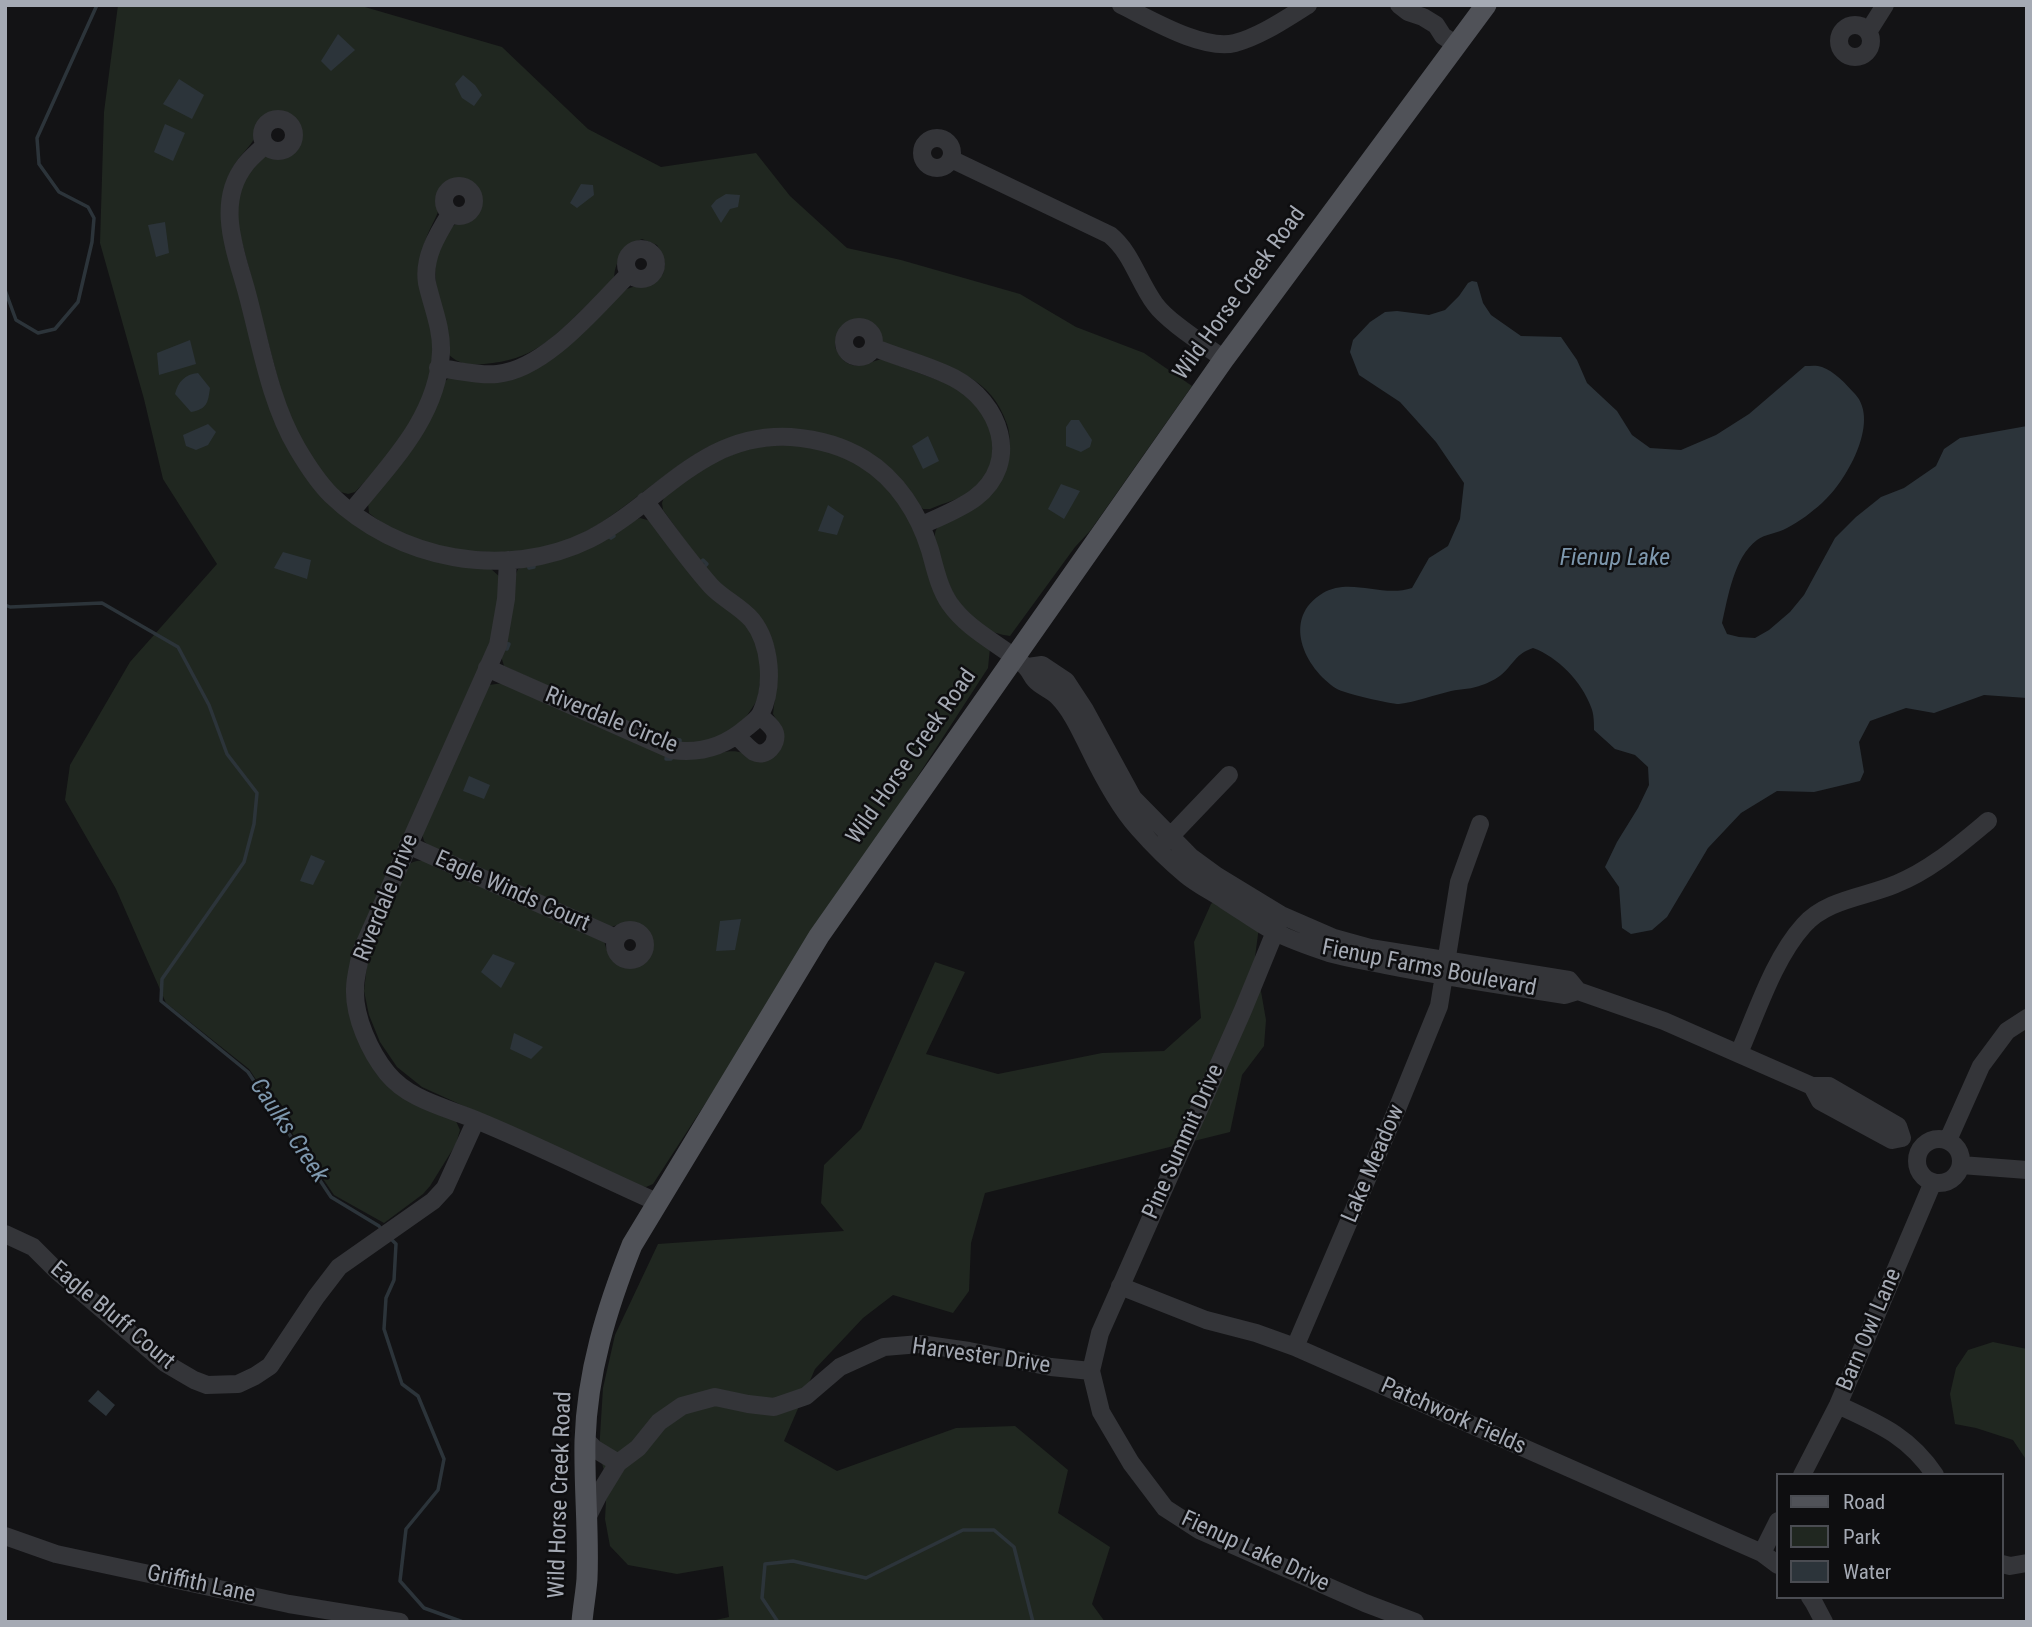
<!DOCTYPE html>
<style>
body{margin:0}
#map{position:relative;width:2032px;height:1627px;overflow:hidden;background:#131315;font-family:"Roboto Condensed",sans-serif}
canvas{display:block}
.frame{position:absolute;inset:0;border:7px solid #a5aab4;pointer-events:none}
.legend{position:absolute;left:1776px;top:1473px;width:228px;height:126px;box-sizing:border-box;background:#0e0e10;border:2px solid #4a4c52;margin:0;padding:9px 12px;list-style:none;font-size:21px;color:#a5aab4}
.legend li{display:flex;align-items:center;gap:14px;height:35px}
.legend b{width:35px;border:2px solid #4a4c52}
</style>
<div id="map">
<canvas width="2032" height="1627"></canvas>
<div class="frame"></div>
<ul class="legend">
<li><b style="height:9px;background:#505258"></b>Road</li>
<li><b style="height:19px;background:#202720"></b>Park</li>
<li><b style="height:19px;background:#2c343a"></b>Water</li>
</ul>
</div>
<script>
const ctx = document.querySelector('canvas').getContext('2d');
ctx.lineJoin = 'round';
function fillPath(path, color) {
  ctx.fillStyle = color;
  ctx.fill(path, 'evenodd');
}
function trace(path, color, width, dash) {
  ctx.strokeStyle = color;
  ctx.lineWidth = width;
  ctx.lineCap = dash ? 'butt' : 'round';
  ctx.setLineDash(dash || []);
  ctx.stroke(path);
}
function drawText(font, color, halo, rows, align = 'center') {
  ctx.font = font + ' "Roboto Condensed",sans-serif';
  ctx.lineWidth = 5;
  ctx.setLineDash([]);
  ctx.textBaseline = 'middle';
  ctx.strokeStyle = halo;
  ctx.fillStyle = color;
  for (const [text, x, y, turn = 0] of rows) {
    ctx.save();
    ctx.translate(x, y);
    ctx.rotate((+turn || 0) * Math.PI / 180);
    ctx.textAlign = isNaN(turn) ? turn : align;
    if (halo) ctx.strokeText(text, 0, 0);
    ctx.fillText(text, 0, 0);
    ctx.restore();
  }
}
fillPath(new Path2D(`
 M118,5h240l144,42 86,82 73,38 95,-14 34,43 57,52 54,12 119,34 56,33 68,26 48,33 -102,145 -15,16 -65,89c-41,-4 -63,-46 -71,-83 -2,-8 -7,-17 -2,-25 7,-13 28,-18 40,-25 24,-14 39,-53 30,-79 -16,-47 -52,-54 -94,-69 -8,-3 -18,-5 -25,-9 -11,-7 -11,-23 -26,-25 -17,-3 -25,13 -27,26 12,26 25,19 46,12l81,30c37,19 48,71 13,100 -12,9 -31,14 -45,20h-7c-7,-6 -11,-14 -17,-21 -15,-17 -32,-33 -53,-43 -48,-22 -102,-20 -149,4 -22,12 -41,29 -61,43 -25,19 -51,40 -81,50 -33,11 -66,12 -100,8 -34,-3 -67,-15 -93,-37l-1,-10 5,-9 43,-53 10,-14 16,-43 9,-8c33,4 67,1 96,-16l77,-70 17,-6 11,-1 11,-9 2,-11 -4,-11 -4,-7 -15,-6c-15,6 -23,16 -27,31 -1,5 0,7 -3,11 -6,9 -18,18 -27,26 -33,32 -52,53 -101,57 -17,2 -26,0 -38,-12 0,-6 0,-12 0,-17 -4,-34 -18,-58 -6,-93 5,-15 15,-19 30,-20l12,-19c-2,-13 -6,-24 -22,-25 -10,-1 -21,8 -23,18 0,6 2,10 1,16 -3,8 -8,16 -11,24 -7,19 -9,43 -4,63 3,10 8,20 10,31 2,21 -3,48 -10,68 -12,36 -42,67 -68,94l-7,2 -11,-3 -22,-26 -27,-47 -52,-199c-2,-28 4,-52 31,-65 4,1 12,4 16,3 6,-1 11,-5 13,-10 9,-13 3,-24 -8,-34 -7,0 -15,-2 -21,2 -10,6 -9,15 -13,24 -4,7 -12,15 -17,22 -14,19 -16,41 -14,63l51,191 14,33 23,33 26,27 39,29 31,15 26,8 57,8 10,9 -3,40 -4,20 -139,312c-2,14 -4,28 -4,43 3,43 29,86 66,108 12,8 27,12 39,19l5,11 -4,14 -26,42 -7,8 -39,29 -50,-28 -85,-126 -83,-66 -50,-114 -51,-89 5,-35 60,-103 87,-98 -54,-85 -19,-80 -44,-156 4,-131z
 M805,444l27,8 25,11 31,24 31,46 12,46 59,69 -2,20 -335,516 -7,3 -7,-1 -217,-99 -25,-20 -17,-25 -11,-27 -5,-24 4,-35 38,-90c7,-5 11,-6 20,-5l178,79c9,47 64,23 44,-7 -2,-4 -8,-8 -13,-9 -9,-2 -19,2 -27,3l-179,-81 -5,-5 -2,-7 67,-149 14,-2 209,72c19,-5 26,-6 44,4l26,-30 -9,-15 4,-35 -2,-29 -4,-12 -58,-59 -50,-69 -1,-7 2,-6 36,-28 50,-22z
 M640,518l11,3 96,101 16,37 -5,40 -14,21 -20,17 -34,7 -24,-4 -162,-74 -3,-10 14,-80 3,-7z
 M1229,888l34,9 -8,60 11,63 -2,26 -22,29 -12,57 -245,61 -14,50 -2,48 -16,22 -60,-18 -30,23 -48,51 -31,72 53,30 119,-43 59,-2 53,44 -10,43 52,34 -18,57 13,18h-398l22,-5 -6,-51 -46,8 -49,-9 -18,-19 -5,-27 2,-37 -8,-30 4,-64 12,-53 43,-91 186,-13 -23,-28 3,-38 37,-36 74,-167 30,10 -39,82 72,20 104,-21 62,-2 37,-33 -7,-76 17,-38z
 M1993,1342l34,7v112l-14,-21 -37,-12 -21,-4 -5,-30 6,-26 12,-18z`), '#202720');
fillPath(new Path2D(`
 M338,34l17,16 -24,21 -10,-10z
 M463,75l12,10 7,10 -8,11 -12,-8 -7,-14z
 M179,79l25,16 -12,24 -29,-15z
 M165,124l20,9 -12,28 -19,-9z
 M581,184l12,1 1,10 -17,13 -7,-5z
 M726,194l14,1 -2,12 -8,2 -9,14 -10,-17 5,-6z
 M165,222l4,31 -13,4 -8,-32z
 M1472,281l5,1 6,21 8,12 30,21 40,1 16,23 10,23 30,28 15,24 18,13 31,2 35,-15 33,-21 56,-48c5,0 12,-1 17,1 12,4 24,17 33,27 26,28 -10,89 -33,109 -10,9 -23,19 -35,25 -9,5 -22,6 -30,12 -23,17 -29,57 -35,83l5,11 12,3 16,1 14,-8 21,-18 14,-17 31,-57 21,-21 25,-20 23,-9 32,-22 8,-17 16,-11 67,-12v272l-43,-3 -50,18 -28,-5 -36,13 -11,21 5,30 -4,9 -46,11 -37,-1 -36,22 -33,35 -41,69 -15,13 -21,4 -9,-6 -3,-41 -14,-20 12,-25 21,-34 11,-23 -1,-18 -13,-12 -20,-6 -21,-19c0,-7 0,-16 -3,-23 -9,-25 -33,-50 -58,-59 -18,6 -19,16 -32,27 -5,4 -13,8 -19,10 -9,4 -21,4 -31,6 -17,4 -35,11 -52,13 -9,0 -56,-11 -62,-15 -33,-21 -56,-71 -14,-96 28,-16 59,5 89,-5l17,-30 19,-12 12,-27 4,-36 -28,-41 -36,-40 -41,-27 -9,-23 3,-12 17,-18 15,-10 12,-1 32,4 16,-5 14,-14 9,-13z
 M190,340l6,24 -37,11 -2,-22z
 M198,373l12,15c-2,15 -3,21 -19,24l-16,-18c3,-12 10,-20 23,-21z
 M1071,420h8l13,20 -2,7 -9,5 -15,-6v-19z
 M208,424l8,8 -8,13 -12,5 -10,-4 -3,-11z
 M928,436l11,25 -16,8 -11,-23z
 M1061,484l19,7 -16,28 -16,-10z
 M828,505l16,11 -7,19 -19,-4z
 M283,552l28,8 -4,19 -33,-11z
 M469,776l21,9 -6,14 -21,-8z
 M311,855l14,6 -12,24 -13,-4z
 M741,919l-6,31 -19,1 4,-30z
 M493,954l22,9 -14,25 -20,-16z
 M514,1033l29,14 -12,12 -21,-10z
 M98,1390l17,15 -9,11 -18,-15z`), '#2c343a');
trace(new Path2D(`
 M5,290l11,30 22,13 17,-4 23,-27 14,-60 2,-24 -6,-11 -29,-15 -20,-28 -2,-26 60,-133
 M613,533l1,3 -3,2 -3,-2z
 M703,560l4,4 -3,3 -4,-4z
 M534,563v4l-5,1 -1,-4z
 M5,605l5,2 92,-4 76,44 31,58 18,49 30,39 -3,31 -10,38 -82,117 -1,22 87,71 83,125 48,29 4,5
 M504,643l5,1 -2,5 -4,-1z
 M674,739l6,1v4l-7,-2z
 M667,754l6,2 -2,3h-5z
 M391,1239l5,5 -2,36 -8,18 -2,31 18,55 16,12 26,63 -6,31 -32,39 -6,52 24,27 39,14
 M778,1622l-16,-24 3,-34 28,-3 73,17 97,-48h31l20,17 19,75`), '#2c343a', 3.5);
trace(new Path2D(`
 M1121,5c29,14 82,46 114,38 26,-7 50,-24 73,-38
 M1399,5l9,7 15,5 13,8 7,11 14,9
 M1839 41a16 16 0 1 1 32 0a16 16 0 1 1-32 0Z
 M1868,32l17,-27
 M262 135a16 16 0 1 1 32 0a16 16 0 1 1-32 0Z
 M922 153a15 15 0 1 1 30 0a15 15 0 1 1-30 0Z
 M265,145c-6,6 -14,12 -20,20 -30,39 -9,87 2,128 14,52 23,109 50,155 10,17 21,34 34,47 67,65 174,86 259,44 70,-36 112,-107 201,-102 25,2 52,9 73,22 33,20 55,55 66,91 5,18 9,38 20,54 19,27 50,40 74,61 5,4 7,10 11,15 6,7 17,10 23,17 13,13 22,33 30,49 13,27 30,60 50,82 14,16 31,33 48,47 12,10 27,17 40,26 16,10 32,22 49,31 16,8 36,15 54,21 18,5 37,8 56,12 60,12 120,21 180,30l13,-4 -9,-11 -199,-32 -36,-10 -53,-23 -64,-39 -26,-19 -58,-59 -48,-88 -19,-29 -24,-16 -14,2
 M951,159l159,76c22,18 28,46 45,69 13,18 50,41 69,55
 M444 201a15 15 0 1 1 30 0a15 15 0 1 1-30 0Z
 M626 264a15 15 0 1 1 30 0a15 15 0 1 1-30 0Z
 M844 342a15 15 0 1 1 30 0a15 15 0 1 1-30 0Z
 M873,347c26,11 56,18 81,31 46,24 68,84 21,120 -15,11 -35,19 -53,27
 M438,368c19,2 41,8 59,6 48,-4 99,-67 132,-100
 M351,512c39,-48 87,-95 90,-160 1,-24 -9,-46 -14,-69 -4,-25 10,-48 23,-69
 M508,560l-2,39 -8,46 -137,307c-2,12 -6,25 -6,37 -1,28 15,63 32,84 22,27 58,34 89,47 61,25 120,55 181,82
 M487,668l185,82c28,4 52,-3 74,-22 5,-4 12,-9 15,-15 13,-27 10,-69 -9,-93 -12,-14 -29,-21 -41,-34 -24,-27 -45,-57 -66,-85
 M737,736c5,5 11,12 17,16 12,6 24,-8 21,-19 -2,-7 -10,-12 -15,-17
 M1164,843l65,-68
 M408,845l208,93
 M1279,922l-36,88 -143,323 -9,38 10,41 30,51 34,45 34,22 166,73 50,19
 M615 945a15 15 0 1 1 30 0a15 15 0 1 1-30 0Z
 M1578,991l86,30 148,65h17l69,40 4,12 -10,2 -72,-39 -8,-15
 M1739,1053c18,-41 35,-95 65,-128 23,-26 62,-28 92,-41 35,-14 63,-39 92,-63
 M1917 1161a22 22 0 1 1 44 0a22 22 0 1 1-44 0Z
 M1948,1140l33,-74 26,-35 20,-13
 M1961,1165l66,5
 M5,1234l28,13 24,24 108,92 29,17 13,5 31,-1 17,-8 15,-10 46,-69 23,-30 94,-66 12,-13 31,-68
 M1120,1286l86,34 50,13 39,14 467,206 16,12
 M1295,1347l102,-238 42,-103 20,-124 21,-58
 M1838,1405c41,19 71,31 97,70
 M585,1439l10,10 23,14
 M1802,1475l36,-70 95,-223
 M587,1518l12,-24 19,-31 20,-15 21,-26 23,-16 33,-9 33,7 26,3 32,-11 34,-29 44,-20 36,-3 49,7 82,16 40,4
 M5,1536l51,18 233,50 111,18
 M1762,1553l16,-32
 M2002,1564l8,2 17,-3
 M1810,1597l4,6 10,19`), '#343539', 18);
trace(new Path2D(`
 M582,1622c1,-14 4,-29 5,-43 2,-46 -3,-92 -2,-138 2,-69 22,-133 47,-196l187,-309 405,-577 262,-354`), '#505258', 21);
drawText('23px', '#a5aab4', '#0e0e10', [
 ["Wild Horse Creek Road",1240,294,-54],
 ["Riverdale Circle",611,721,22],
 ["Wild Horse Creek Road",912,757,-55],
 ["Eagle Winds Court",512,892,24],
 ["Riverdale Drive",387,898,-68],
 ["Fienup Farms Boulevard",1429,969,11],
 ["Pine Summit Drive",1184,1142,-66],
 ["Lake Meadow",1374,1164,-67],
 ["Eagle Bluff Court",112,1316,40],
 ["Barn Owl Lane",1870,1330,-67],
 ["Harvester Drive",981,1357,8],
 ["Patchwork Fields",1453,1417,24],
 ["Wild Horse Creek Road",561,1495,-88],
 ["Fienup Lake Drive",1255,1552,25],
 ["Griffith Lane",201,1585,12]
]);
drawText('italic 24px', '#7e98ae', '#0e0e10', [
 ["Fienup Lake",1615,559],
 ["Caulks Creek",288,1131,56]
]);
</script>
